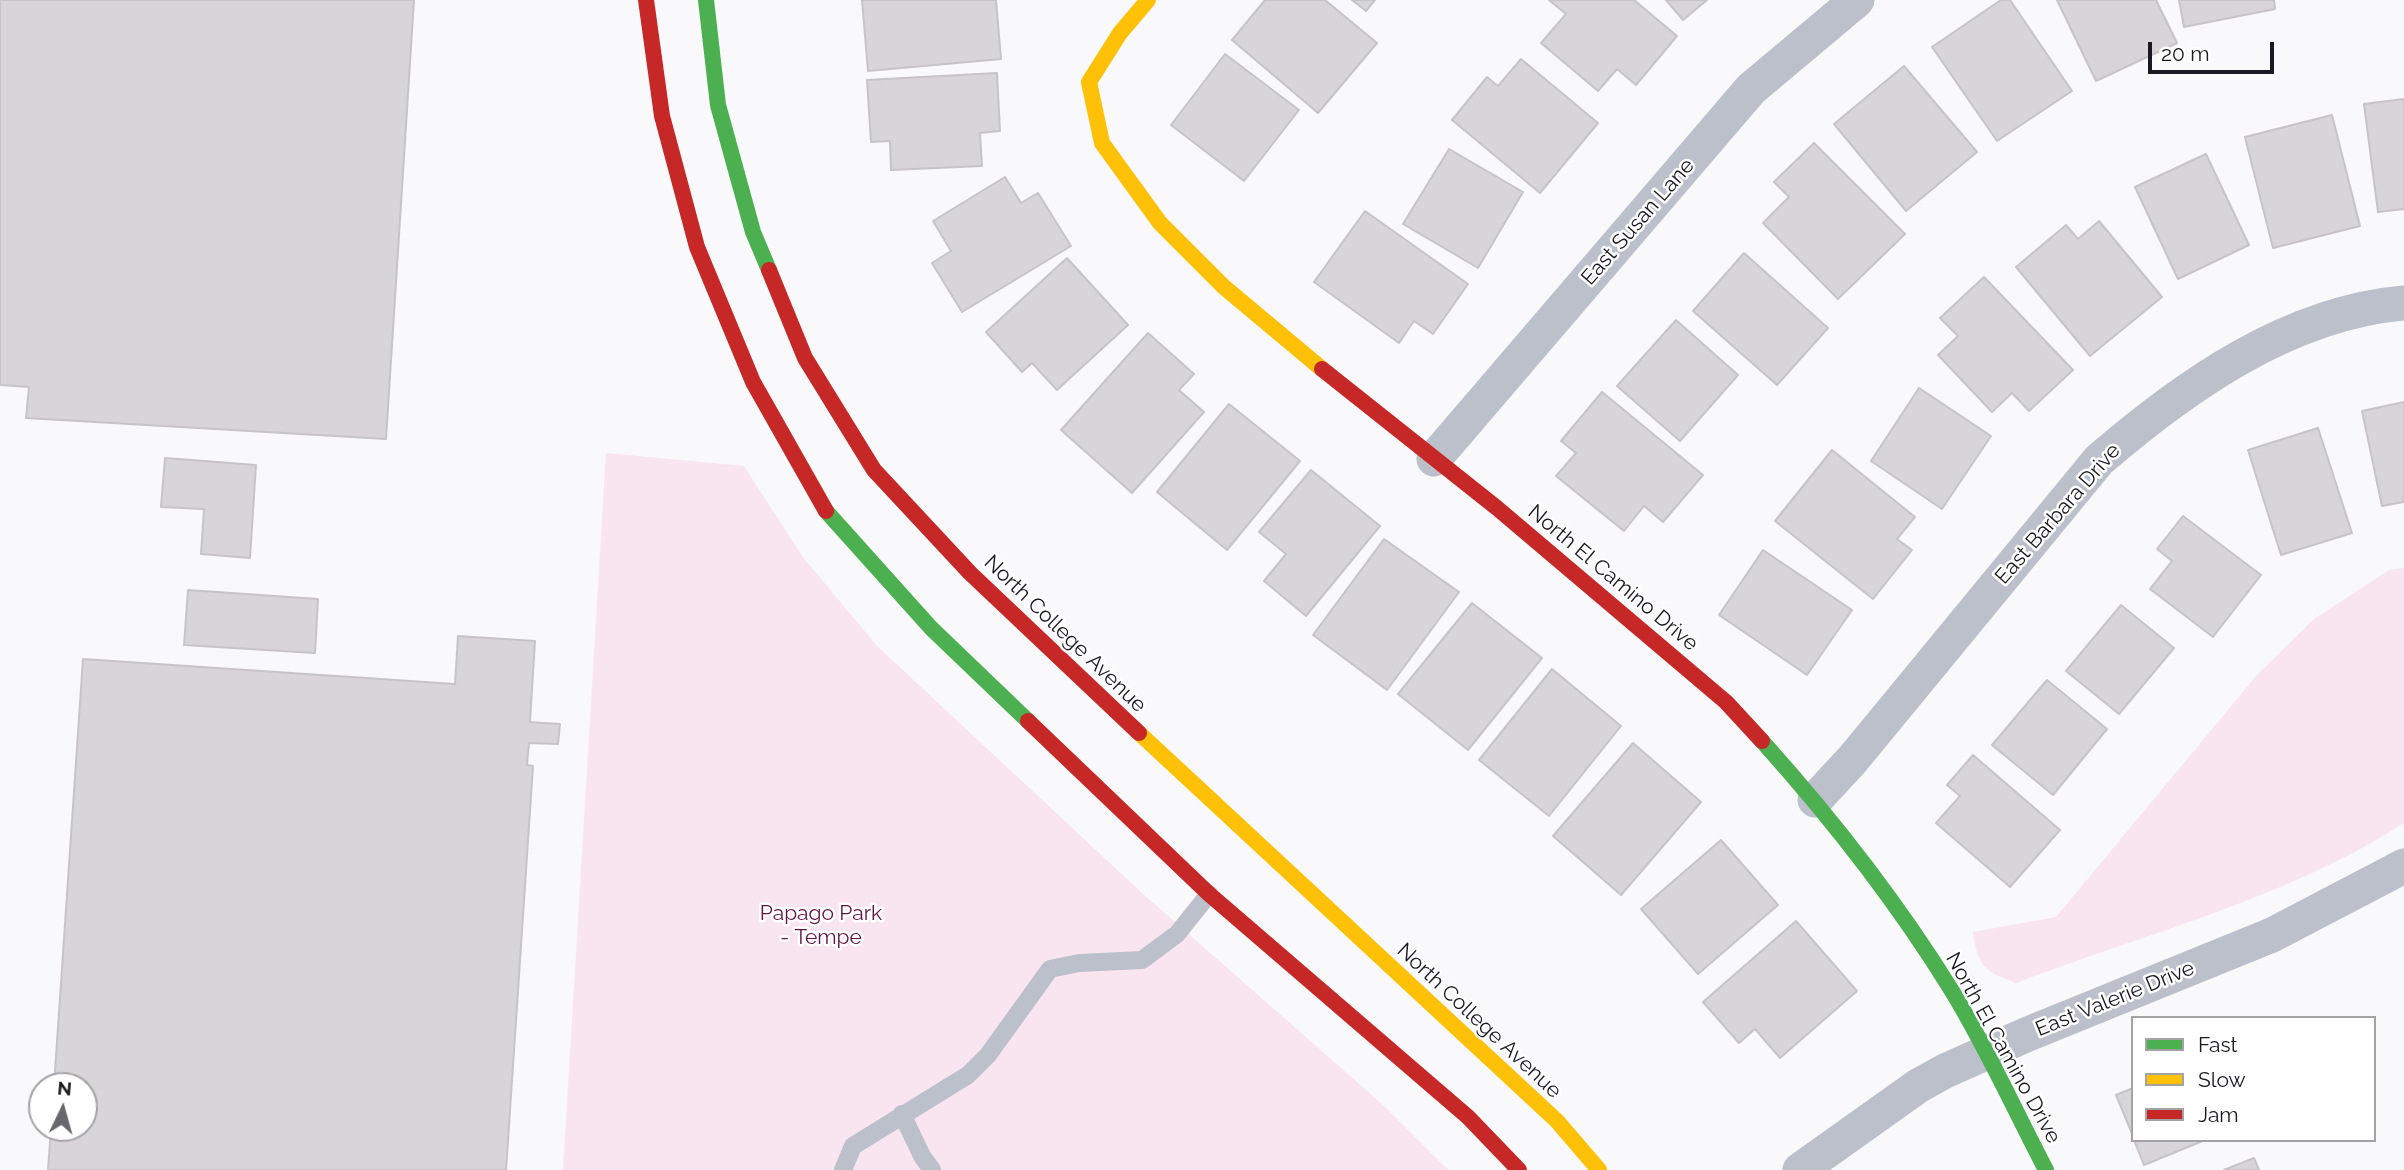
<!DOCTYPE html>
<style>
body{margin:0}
#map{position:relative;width:2404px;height:1170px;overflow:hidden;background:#f9f8fb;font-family:Raleway,sans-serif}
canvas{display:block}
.legend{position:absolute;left:2131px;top:1016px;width:245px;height:126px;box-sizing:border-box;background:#fff;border:2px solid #a3a3a6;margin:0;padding:9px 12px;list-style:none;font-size:21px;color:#1a1921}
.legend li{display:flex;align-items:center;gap:14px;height:35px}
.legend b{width:35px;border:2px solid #a3a3a6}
.north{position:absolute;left:28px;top:1072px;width:70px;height:70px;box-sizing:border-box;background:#fff;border:2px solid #a3a3a6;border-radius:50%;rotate:5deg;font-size:19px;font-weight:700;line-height:28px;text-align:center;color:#1a1921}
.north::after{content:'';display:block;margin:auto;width:24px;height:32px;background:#68676d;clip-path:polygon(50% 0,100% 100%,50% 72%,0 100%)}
.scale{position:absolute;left:2148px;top:42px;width:126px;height:32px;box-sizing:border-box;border:4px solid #1a1921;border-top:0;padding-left:9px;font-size:21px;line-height:24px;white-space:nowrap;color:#1a1921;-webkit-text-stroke:5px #fff;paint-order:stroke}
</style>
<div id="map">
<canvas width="2404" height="1170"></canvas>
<ul class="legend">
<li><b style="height:9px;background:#4caf50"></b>Fast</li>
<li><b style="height:9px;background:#ffc107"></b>Slow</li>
<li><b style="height:9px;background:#c62828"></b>Jam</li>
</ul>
<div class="north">N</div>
<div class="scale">20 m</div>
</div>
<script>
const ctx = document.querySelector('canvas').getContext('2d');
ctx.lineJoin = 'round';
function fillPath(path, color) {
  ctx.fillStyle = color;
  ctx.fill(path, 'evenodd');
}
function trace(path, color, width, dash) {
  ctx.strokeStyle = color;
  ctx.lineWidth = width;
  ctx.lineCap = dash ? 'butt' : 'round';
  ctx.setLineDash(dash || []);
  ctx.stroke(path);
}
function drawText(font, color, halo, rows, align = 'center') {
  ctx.font = font + ' Raleway,sans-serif';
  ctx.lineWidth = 5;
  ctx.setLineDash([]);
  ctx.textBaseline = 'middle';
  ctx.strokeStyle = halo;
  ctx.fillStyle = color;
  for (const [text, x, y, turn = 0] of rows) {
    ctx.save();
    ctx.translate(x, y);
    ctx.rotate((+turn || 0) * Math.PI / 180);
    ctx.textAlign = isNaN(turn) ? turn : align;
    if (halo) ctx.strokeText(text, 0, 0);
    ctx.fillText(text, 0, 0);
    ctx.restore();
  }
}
fillPath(new Path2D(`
 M606,453l138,13 58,90 75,90 265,247 240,211 66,66h-885z
 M2404,568v255c-118,76 -258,110 -388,160 -32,-12 -38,-16 -43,-51l83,-15 201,-242 57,-56 75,-49z`), '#f8e5ef');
const building = new Path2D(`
 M0,0h414l-28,439 -360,-21 3,-31 -29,-2z
 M862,0h134l5,59 -133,12z
 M1265,0h60l52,43 -59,70 -86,-73z
 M1352,0h23l-9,11z
 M1549,0h85l43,36 -41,49 -19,-16 -19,22 -57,-48 25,-29z
 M1666,0h41l-24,20z
 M2001,0h9l62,91 -75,50 -65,-94z
 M2057,0h99l21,43 -81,38z
 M2179,0h95l1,9 -91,18z
 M1225,54l74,56 -55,71 -73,-56z
 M1521,59l77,64 -58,70 -88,-73 35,-43 11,9z
 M1904,66l73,86 -71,59 -72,-87z
 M997,73l3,58 -20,2 2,33 -91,4 -1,-29 -19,1 -4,-62z
 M2404,99v110l-26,3 -14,-108z
 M2332,115l28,111 -87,22 -28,-111z
 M1814,143l91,91 -67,65 -75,-76 26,-26 -15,-15z
 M1449,149l74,43 -45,76 -75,-44z
 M2206,154l43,91 -71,34 -43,-92z
 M1005,177l16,26 17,-10 33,53 -109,66 -30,-49 19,-12 -18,-30z
 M1365,211l103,73 -35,50 -19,-13 -15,22 -85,-61z
 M2099,221l63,76 -72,59 -74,-89 50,-42 12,14z
 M1744,253l84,75 -51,57 -84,-74z
 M1067,258l61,67 -71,65 -25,-27 -10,9 -36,-40z
 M1984,277l89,93 -44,41 -17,-18 -20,19 -54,-57 20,-19 -18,-18z
 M1676,320l62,55 -58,66 -63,-55z
 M1148,333l46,41 -15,16 25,22 -72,81 -71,-63z
 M1919,388l72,48 -49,73 -71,-48z
 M1602,392l101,83 -40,47 -19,-16 -20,25 -68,-55 20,-23 -15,-12z
 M2404,402v100l-22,4 -20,-95z
 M1229,404l71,57 -73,89 -70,-58z
 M2318,428l34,105 -71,22 -33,-105z
 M1832,450l83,67 -18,22 15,11 -39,49 -98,-78z
 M165,458l91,7 -6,93 -49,-4 3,-45 -43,-2z
 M1311,470l69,56 -74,90 -42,-35 22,-27 -27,-22z
 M2183,516l78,59 -48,62 -63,-48 22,-28 -15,-12z
 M1384,539l75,53 -72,98 -74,-55z
 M1763,550l89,60 -45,65 -88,-60z
 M188,590l130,9 -3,54 -131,-8z
 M1472,603l70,55 -74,92 -70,-56z
 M2121,605l53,43 -55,66 -53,-43z
 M458,636l77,5 -5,81 30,2 -2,20 -29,-1 -2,22 6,1 -27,404h-458l3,-42h33v-42h-30l29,-427 372,25z
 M1552,669l69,57 -72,90 -70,-56z
 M2047,680l60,49 -54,66 -61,-50z
 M1633,743l68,59 -80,93 -68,-59z
 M1973,755l87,75 -50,57 -74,-64 24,-27 -13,-11z
 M1721,840l57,65 -80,69 -57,-65z
 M1796,921l61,70 -77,67 -25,-29 -16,14 -36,-41z
 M2133,1088v48l-17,-41z
 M2134,1140h71l-61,25z
 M2254,1158l5,12h-35z`);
fillPath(building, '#d8d5d9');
trace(building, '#c7c4c8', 2);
trace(new Path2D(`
 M902,1114l20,42 10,14
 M843,1170l10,-24 115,-71 20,-20 62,-86 29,-6 63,-3 35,-26 32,-40`), '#bcc0cb', 18);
trace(new Path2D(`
 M1434,459l317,-370 106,-89
 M1815,800l38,-41 246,-299c86,-74 189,-147 305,-157
 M1800,1170l118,-84 27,-15 83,-37 244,-99 132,-69`), '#bcc0cb', 35);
trace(new Path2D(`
 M706,0l12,105 35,127 16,38
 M826,511l105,117 97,93
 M1762,741c70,78 135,161 190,250 35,57 63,120 94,179`), '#4caf50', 16);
trace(new Path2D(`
 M1148,0l-28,33 -31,49 13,61 58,80 64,64 98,82
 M1139,733l418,388 42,49`), '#ffc107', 16);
trace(new Path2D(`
 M646,0l16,116 35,131 56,135 73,129
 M769,270l36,88 69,112 96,103 169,160
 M1322,369l175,139 229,194 36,39
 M1028,721l181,173 259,223 51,53`), '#c62828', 16);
drawText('21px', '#1a1921', '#fff', [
 ["East Susan Lane",1638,222,-49],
 ["East Barbara Drive",2058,514,-49],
 ["North El Camino Drive",1613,578,40],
 ["North College Avenue",1065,634,44],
 ["East Valerie Drive",2115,999,-22],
 ["North College Avenue",1479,1021,43],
 ["North El Camino Drive",2003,1048,61]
]);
drawText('21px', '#611444', '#fff', [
 ["Papago Park",821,914],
 ["- Tempe",821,938]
]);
</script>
